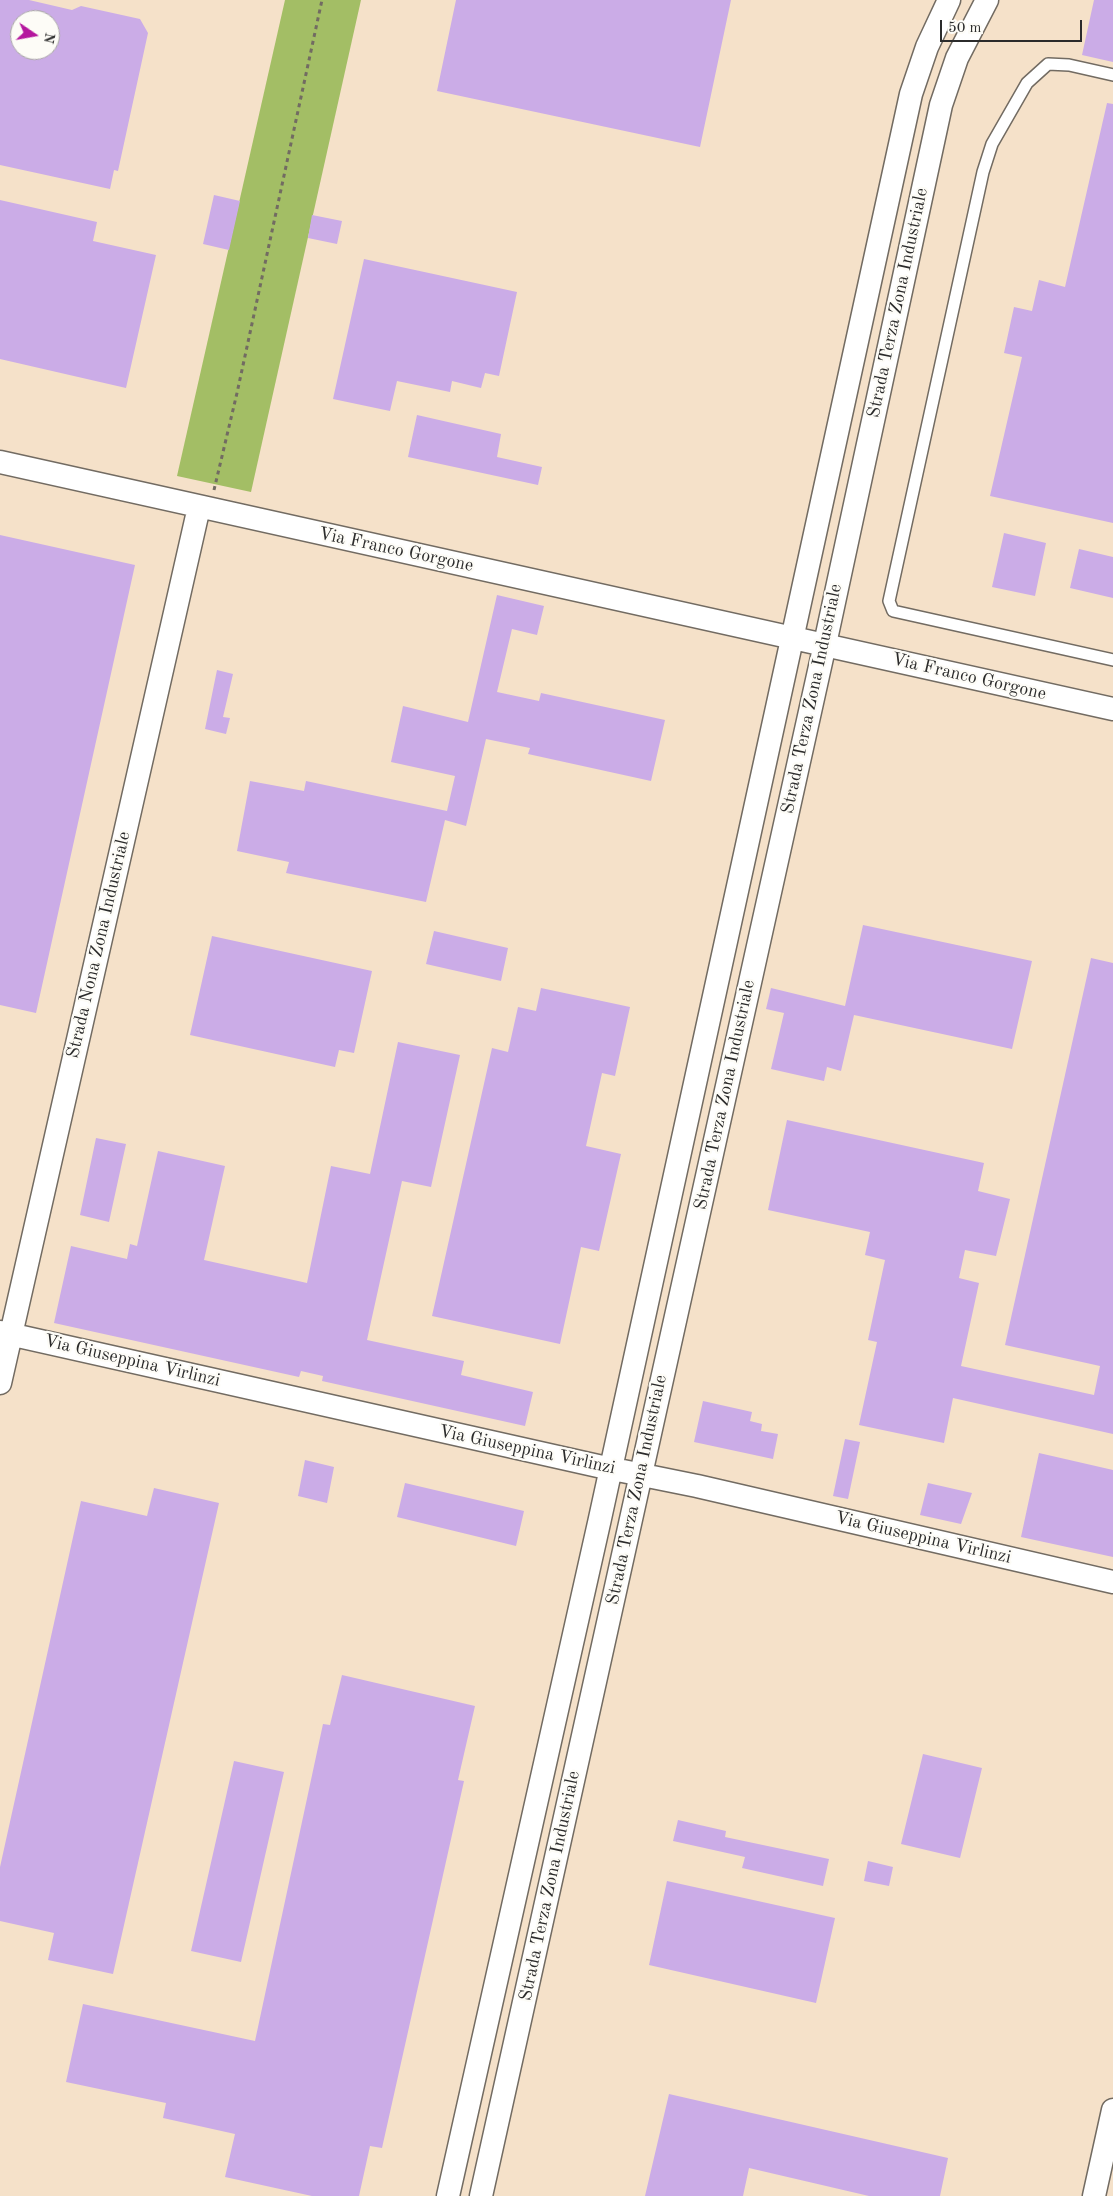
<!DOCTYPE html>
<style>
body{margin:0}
#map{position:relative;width:1113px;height:2196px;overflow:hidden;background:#f5e1c9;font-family:"Old Standard TT",serif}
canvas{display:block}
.north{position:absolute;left:10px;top:10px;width:50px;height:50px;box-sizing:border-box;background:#fdfcf7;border:1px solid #a9a8a5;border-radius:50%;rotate:102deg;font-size:14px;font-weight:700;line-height:20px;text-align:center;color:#2b2b2b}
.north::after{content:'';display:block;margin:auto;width:18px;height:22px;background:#b5179e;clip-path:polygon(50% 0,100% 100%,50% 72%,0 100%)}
.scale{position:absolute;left:940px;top:20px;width:142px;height:22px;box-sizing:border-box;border:2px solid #2b2b2b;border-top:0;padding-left:6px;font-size:15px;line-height:18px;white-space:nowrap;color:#2b2b2b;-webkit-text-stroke:4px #fdfcf7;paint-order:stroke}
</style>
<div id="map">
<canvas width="1113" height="2196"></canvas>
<div class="north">N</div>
<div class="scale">50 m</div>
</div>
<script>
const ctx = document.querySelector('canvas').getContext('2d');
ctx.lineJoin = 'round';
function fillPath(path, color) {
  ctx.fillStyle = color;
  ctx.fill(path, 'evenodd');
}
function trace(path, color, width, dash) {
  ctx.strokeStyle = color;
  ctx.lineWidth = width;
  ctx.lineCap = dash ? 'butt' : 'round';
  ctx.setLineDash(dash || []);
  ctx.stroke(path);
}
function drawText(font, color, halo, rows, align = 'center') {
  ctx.font = font + ' "Old Standard TT",serif';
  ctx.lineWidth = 4.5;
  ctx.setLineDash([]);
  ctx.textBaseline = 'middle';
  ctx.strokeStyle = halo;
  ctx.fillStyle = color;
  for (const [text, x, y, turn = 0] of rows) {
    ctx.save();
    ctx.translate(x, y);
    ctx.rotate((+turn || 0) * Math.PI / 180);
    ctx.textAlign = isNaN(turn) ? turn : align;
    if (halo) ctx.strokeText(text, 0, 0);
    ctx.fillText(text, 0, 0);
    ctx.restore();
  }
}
fillPath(new Path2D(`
 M285,0h76l-110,492 -74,-16z`), '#a3be65');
fillPath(new Path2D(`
 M0,0h29l43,10 9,-4 59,13 8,14 -30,138 -4,-1 -4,19 -110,-24zM20,20h30v30h-30z
 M456,0h275l-31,147 -263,-56z
 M1094,0h19v62l-31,-7z
 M1107,103l6,1v419l-123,-27 32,-139 -18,-4 10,-46 18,4 7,-31 26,7z
 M214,195l26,6 -11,49 -26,-6z
 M0,200l97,22 -4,19 63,14 -30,133 -126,-29z
 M312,215l30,6 -5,23 -29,-6z
 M364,259l153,33 -18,84 -14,-3 -4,15 -29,-7 -2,11 -53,-11 -7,30 -57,-12z
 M417,415l84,19 -4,23 45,10 -4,18 -130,-28z
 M1004,533l42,10 -11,53 -43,-9z
 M0,535l135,30 -99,448 -36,-8z
 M1079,549l34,8v41l-43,-10z
 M497,595l47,11 -7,29 -25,-6 -15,63 42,9 2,-8 124,27 -14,61 -123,-27 2,-6 -44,-9 -20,87 -21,-6 -19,82 -140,-29 3,-11 -52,-11 13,-70 54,10 2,-10 141,30 8,-35 -64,-14 12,-56 65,16z
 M217,670l16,4 -10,43 7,1 -4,16 -21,-5z
 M863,925l169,36 -20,88 -158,-34 -13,56 -14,-4 -3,14 -53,-12 13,-56 -18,-4 5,-21 74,18z
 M434,931l74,17 -7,33 -75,-17z
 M212,936l160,35 -18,82 -15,-3 -4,17 -145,-32z
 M1091,958l22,5v471l-160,-36 -9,45 -85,-18 18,-83 -9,-2 17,-80 -20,-5 5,-23 -102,-22 19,-90 197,43 -6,28 32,8 -14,57 -31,-6 -6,28 20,5 -18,83 133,29 6,-29 -95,-21z
 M541,988l89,19 -15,69 -13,-3 -16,73 35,8 -22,97 -18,-4 -21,97 -128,-28 60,-268 16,4 10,-45 18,4z
 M398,1042l62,13 -29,132 -29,-6 -35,159 97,21 -3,14 72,17 -8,34 -203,-45 1,-5 -22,-5 -2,6 -245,-54 17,-77 56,13 3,-15 7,2 21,-95 67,15 -21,94 103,23 24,-117 39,8z
 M96,1138l30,6 -17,78 -29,-7z
 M703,1401l49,11 -2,9 12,3 -1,7 17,3 -5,25 -79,-17z
 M845,1439l15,3 -12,57 -15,-3z
 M1039,1453l74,17v87l-92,-20z
 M305,1460l29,7 -7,36 -29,-7z
 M405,1483l119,28 -8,35 -119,-29z
 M928,1483l44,10 -11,31 -41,-9z
 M154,1488l65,15 -106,471 -65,-14 6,-27 -54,-12v-54l81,-366 66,15z
 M342,1675l133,31 -17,74 6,1 -82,367 -12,-2 -11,50h-47l-87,-19 10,-43 -72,-16 3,-15 -100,-21 17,-78 172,37 68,-317 7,1z
 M923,1754l59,14 -22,90 -59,-14z
 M234,1761l50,11 -43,190 -50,-11z
 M678,1820l48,11 -1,6 104,22 -6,27 -81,-18 3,-11 -72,-16z
 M868,1861l25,6 -4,19 -25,-5z
 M667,1881l168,37 -19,85 -167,-38z
 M669,2094l279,64 -8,38h-71l-120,-28 -6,28h-98z`), '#cbace7');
const service = new Path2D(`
 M1113,75l-44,-10 -21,-1 -21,19 -35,61 -9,28 -94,429 4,10 220,49`);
const minor = new Path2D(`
 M0,462l1113,247
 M0,1332l598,134 99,20 416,96
 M0,1383l199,-876
 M448,2196l151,-673 312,-1429 16,-47 22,-47
 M481,2196l344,-1552 116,-539 16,-47 30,-58
 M1094,2196l19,-86`);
trace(service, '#726b62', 14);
trace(minor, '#726b62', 25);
trace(new Path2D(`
 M214,490l23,-97 85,-393`), '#726b62', 3, [4, 4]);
trace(service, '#fff', 11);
trace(minor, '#fff', 22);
drawText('18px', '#2b2b2b', '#fdfcf7', [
 ["Strada Terza Zona Industriale",898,303,-78],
 ["Via Franco Gorgone",396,550,12],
 ["Via Franco Gorgone",969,677,13],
 ["Strada Terza Zona Industriale",812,699,-78],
 ["Strada Nona Zona Industriale",99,945,-77],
 ["Strada Terza Zona Industriale",725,1095,-78],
 ["Via Giuseppina Virlinzi",132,1361,13],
 ["Via Giuseppina Virlinzi",527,1450,12],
 ["Strada Terza Zona Industriale",637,1490,-78],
 ["Via Giuseppina Virlinzi",923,1538,13],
 ["Strada Terza Zona Industriale",550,1886,-78]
]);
</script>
